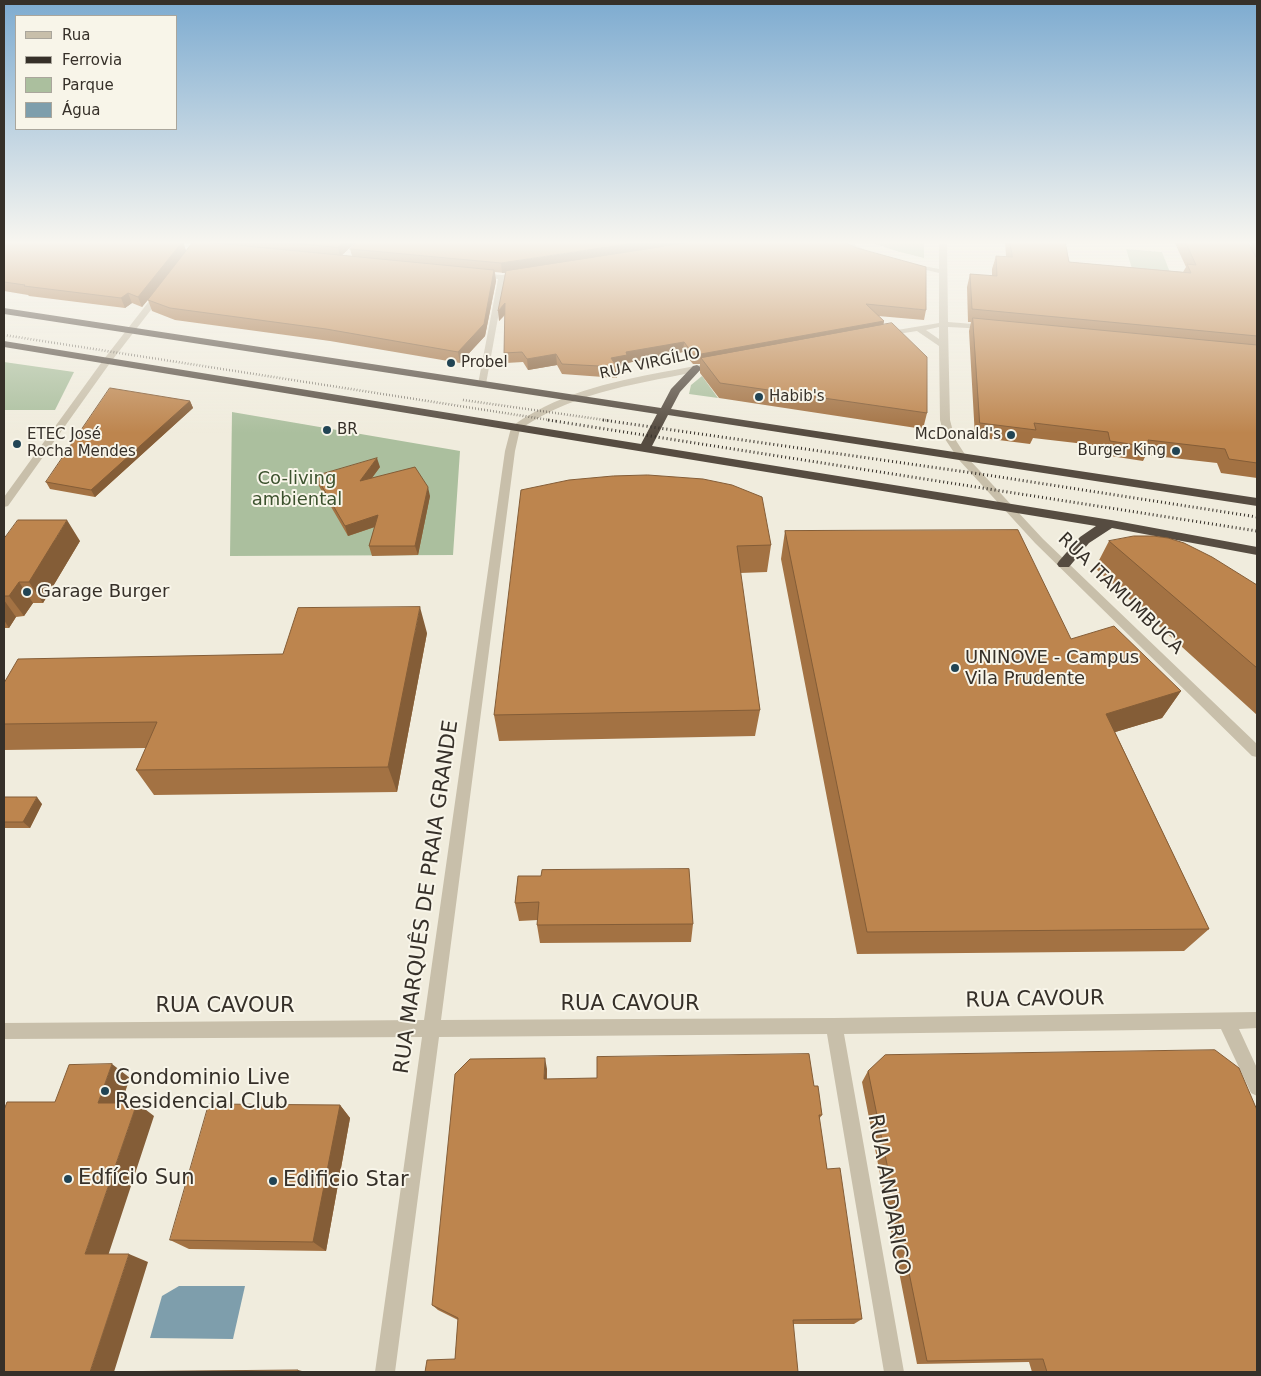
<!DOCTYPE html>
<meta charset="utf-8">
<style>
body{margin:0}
#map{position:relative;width:1261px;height:1376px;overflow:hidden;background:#f0ecdd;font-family:"DejaVu Sans",sans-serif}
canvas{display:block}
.frame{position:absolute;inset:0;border:5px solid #363029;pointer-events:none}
.legend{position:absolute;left:15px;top:15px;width:162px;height:115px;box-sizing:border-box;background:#f8f5e9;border:1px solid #aaa69c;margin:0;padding:6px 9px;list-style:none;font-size:15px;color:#363029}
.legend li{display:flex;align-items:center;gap:10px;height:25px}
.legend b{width:25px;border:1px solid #aaa69c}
</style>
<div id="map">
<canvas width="1261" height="1376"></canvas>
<div class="frame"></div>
<ul class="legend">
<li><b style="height:6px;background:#c8bfaa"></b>Rua</li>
<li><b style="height:6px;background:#363029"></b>Ferrovia</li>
<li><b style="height:14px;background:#abbf9e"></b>Parque</li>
<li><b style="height:14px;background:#7e9eac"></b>Água</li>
</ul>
</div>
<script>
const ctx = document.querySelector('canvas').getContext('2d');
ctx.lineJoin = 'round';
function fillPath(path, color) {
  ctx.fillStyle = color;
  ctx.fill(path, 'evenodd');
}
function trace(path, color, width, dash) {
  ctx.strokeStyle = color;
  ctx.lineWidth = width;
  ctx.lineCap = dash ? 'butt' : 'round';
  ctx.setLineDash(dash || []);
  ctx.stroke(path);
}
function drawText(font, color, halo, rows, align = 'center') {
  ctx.font = font + ' "DejaVu Sans",sans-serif';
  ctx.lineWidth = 4;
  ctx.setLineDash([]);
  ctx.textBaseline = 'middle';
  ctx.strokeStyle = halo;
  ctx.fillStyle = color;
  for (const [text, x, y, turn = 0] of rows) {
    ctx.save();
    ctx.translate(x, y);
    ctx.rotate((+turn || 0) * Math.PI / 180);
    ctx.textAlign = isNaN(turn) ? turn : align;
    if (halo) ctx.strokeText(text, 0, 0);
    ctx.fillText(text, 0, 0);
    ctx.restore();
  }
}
fillPath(new Path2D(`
 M867,241h57v17l-28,-7z
 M1126,249l36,3 9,23 -38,-3z
 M4,362l70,10 -19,38h-51z
 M702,376l16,22 -29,-4 2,-9z
 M232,412l228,39 -7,104 -223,1z`), '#abbf9e');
fillPath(new Path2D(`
 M179,1286h66l-12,53 -83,-1 12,-42z`), '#7e9eac');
fillPath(new Path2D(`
 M837,241h9l31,14 -7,2z
 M939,241h8l1,81 38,3 4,2 -4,2 -38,-2 2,93 5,19 11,17 77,83 214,205v13l-5,-1 -217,-213 -76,-83 -14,-21 -5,-19 -1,-74 -22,-15 -32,5 -4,-2 4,-2 54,-9v-50l-34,-8 4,-2 30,6zM939,327v12l-13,-9z
 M475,273l27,2 18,-2 4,2 -19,4 -19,105 -4,3 -4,-3 20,-105 -20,-2h-3z
 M157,291l7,2 -54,70 -102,143 -4,1v-10l100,-138z
 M705,364l3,1v4c-70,16 -125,19 -188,60l-5,22 -74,569 393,-2 423,-6v16l-18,1 18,39v28l-6,-3 -30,-64 -377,5 60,338h-20l-57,-338 -388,3 -44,335h-20l47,-335 -418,2v-16l420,-3 81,-569 6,-23c9,-9 22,-15 33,-21 50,-25 107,-32 161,-43z`), '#c8bfaa');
fillPath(new Path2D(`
 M4,308l657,100 10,-19 22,-23 4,-1 5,3 -22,24 -9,17 586,89v8l-589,-91 -16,31 459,74 146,27v8l-145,-27 -23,15 -20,24h-10l-2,-3 2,-3 21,-24 16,-11 -1092,-179v-6l637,103 16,-30 -653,-100z`), '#564c41');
trace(new Path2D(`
 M4,335l552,86
 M463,400l149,21`), '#363029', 2.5, [0.5, 2.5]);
trace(new Path2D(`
 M548,420l709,111
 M603,420l384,55 270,42`), '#363029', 3, [1, 3]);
fillPath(new Path2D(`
 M4,241h353l-15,14 10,1 -2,-7 8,-8 568,69 -2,10 -46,-4 6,5 -1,4 44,88 -4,16 -204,-31 -19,-25v-9h-7l-10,-12 -56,11v2l-10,2v11l-55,-4 -5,-9 -29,5 -5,-8 -17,1 -2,-10 1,-38 -6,6 6,-48 -10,-1 1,9 -11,55 -25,27 -130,-22 -155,-21 -23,-9 -4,-11 -6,7 -10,-4 -7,5 -96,-12 -1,-1 -24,-4zM183,242l9,1 -6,8z
 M1005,241h60l4,21 114,10 3,-5 -12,-26h73l3,6 4,-6h3v237l-36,-5 -4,-10 -71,-8 -3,6 -39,-6 -2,-9 -69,-8 -3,6 -55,-7 -6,-106 2,-9h-3l-1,-35 3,-13 22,2v-7l4,-13 10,1z
 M190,401l3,7 -98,89 -45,-8 -4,-7z
 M380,467l-8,11 58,18 -12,59 -46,1 -3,-10 6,-19 -27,9 -29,-50 -3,-10z
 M569,480l202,65 -4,27 -27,1 20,137 -5,26 -256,5 -5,-26z
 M785,531l286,108 110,52 -19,27 -47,14 94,197 -25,22 -327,3 -76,-395z
 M4,539l76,2 -37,62h-10l-9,13 -8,1 -7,11h-5z
 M1109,541l148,44v130l-162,-147z
 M427,633l-30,159 -243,3 -18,-25 10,-22 -142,2v-67l279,-29z
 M4,797l38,7 -12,24h-26z
 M518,876l175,48 -2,18 -151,1 -3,-18 1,-5 -19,1 -4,-18z
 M547,1069v10l267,7 8,29 -3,4 8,50 35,150 -8,5h-61l-338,35 3,-39 -20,-10 -6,-5z
 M868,1071l389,301h-225l-3,-10 -112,2 -55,-282z
 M340,1105l10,13 -24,133 -137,-2 -19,-9z`), '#a37243');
fillPath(new Path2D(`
 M183,241l3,10 -44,56 -4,-10z
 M345,241h12l-17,16 -2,-10z
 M648,241h62l-208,32 -1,-10z
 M494,270l2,11 -11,55 -25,27 -2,-11z
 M128,293l4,10 -7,5 -4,-10z
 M505,303l1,10 -7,8 -1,-10z
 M884,321l-2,11 -181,26 -1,7 1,-11z
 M684,342l-1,10 -56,11v2l-11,2 -5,-9 15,-6z
 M556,354l1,11 -29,5 -1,-11z
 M190,401l3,7 -98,89 -4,-7z
 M377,458l3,9 -18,24 -2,-10z
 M428,487l2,9 -12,59 -3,-9z
 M378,515l2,10 -32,11 -3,-10z
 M67,520l13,21 -37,62 -14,-21z
 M19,582l14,21 -9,13 -15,-20z
 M4,600l12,17 -7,11 -5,-8z
 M420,607l7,26 -30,159 -9,-25z
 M1181,691l-19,27 -73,22 17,-26z
 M37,797l5,7 -12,24 -7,-6z
 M545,1058l2,11 -1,21 -2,-11z
 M112,1064l18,14 -13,37 -19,-12z
 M137,1103l17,13 -48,146 -21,-8z
 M340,1105l10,13 -24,133 -13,-9z
 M129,1254l19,8 -34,110h-24z
 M298,1370l8,2h-8z`), '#845d37');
const building = new Path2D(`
 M4,241h179l-45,56 -10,-4 -7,5 -97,-12 1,-1 -21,-3z
 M194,241l300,29 -10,54 -26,28 -132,-23 -156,-21 -22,-8z
 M267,241h78l-7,6z
 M358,241h290l-147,22 -151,-14z
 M698,241h143l16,7 69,19v43l-60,-6 18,17 -183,33h-8l-9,-12 -58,10 1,3 -16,3 6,9 -55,-3 -6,-10 -29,5 -5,-7 -18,1 1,-50 -7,8 8,-40z
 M1010,241h55l4,21 122,11 -4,-9 9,1 -11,-24h62l10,18v77l-285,-27 -2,-35 27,2 -1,-20 16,1z
 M973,318l284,27v118l-28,-4 -4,-10 -77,-9 2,7 -40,-6 -2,-9 -74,-9 2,7 -56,-7z
 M892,323l35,34v56l-207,-30 -19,-25z
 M110,388l80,13 -99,89 -45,-8z
 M377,458l-17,23 55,-14 13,20 -13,59h-46l9,-31 -33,11 -29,-50z
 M648,475l55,4 29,6 30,12 9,48 -34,1 23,164 -266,5 27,-225 48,-10 44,-4z
 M18,520h49l-38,62h-10l-10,14h-5v-57z
 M1018,530l53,109 43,-13 67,65 -75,23 103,215 -342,3 -82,-401z
 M1134,536h19l15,2 16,5 28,14 45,28v83l-148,-127z
 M420,607l-32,160 -252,3 21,-48 -153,2v-41l14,-24 265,-5 15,-46z
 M4,797h33l-14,25h-19z
 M689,869l4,55 -156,1 2,-23 -24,1 3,-27h23l1,-6z
 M1215,1050l24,18 18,42v262h-210l-4,-13 -116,2 -59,-290 17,-16z
 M809,1054l5,32h4l4,29h-3l8,54 13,-1 22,151 -69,1 5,52h-373l2,-12 28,-1 3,-41 -26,-13 23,-231 15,-15 75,-1 -1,21 53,-1v-21z
 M112,1064l-14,39h39l-52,151h44l-39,118 208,-2v2h-294v-262l3,-8h48l14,-37z
 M209,1104l131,1 -27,137 -143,-2z`);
fillPath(building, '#bd854e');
trace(building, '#845d37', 1);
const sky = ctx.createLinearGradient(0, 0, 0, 433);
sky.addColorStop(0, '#7dabd0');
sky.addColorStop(0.56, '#f8f6f0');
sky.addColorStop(1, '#f8f6f000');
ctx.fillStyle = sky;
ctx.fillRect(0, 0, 1261, 433);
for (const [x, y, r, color] of [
 [451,363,5,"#214454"],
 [759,397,5,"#214454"],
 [327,430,5,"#214454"],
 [1011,435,5,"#214454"],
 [17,444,5,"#214454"],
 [1176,451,5,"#214454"],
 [27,592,5,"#214454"],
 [955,668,5,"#214454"],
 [105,1091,5,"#214454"],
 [68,1179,5,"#214454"],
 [273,1181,5,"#214454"]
]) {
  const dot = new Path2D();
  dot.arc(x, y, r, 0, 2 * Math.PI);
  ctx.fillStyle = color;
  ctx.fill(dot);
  trace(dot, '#f8f5e9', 2);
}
drawText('15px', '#363029', '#f8f5e9', [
 ["Probel",461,363],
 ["Habib's",769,397],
 ["BR",337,430],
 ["ETEC José",27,435],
 ["Rocha Mendes",27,452],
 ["McDonald's",1001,435,"right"],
 ["Burger King",1166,451,"right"]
], 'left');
drawText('15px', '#363029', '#f8f5e9', [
 ["RUA VIRGÍLIO",650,364,-12]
]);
drawText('18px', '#3c522e', '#f8f5e9', [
 ["Co-living",297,479],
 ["ambiental",297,500]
]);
drawText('18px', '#363029', '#f8f5e9', [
 ["Garage Burger",37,592],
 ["UNINOVE - Campus",965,658],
 ["Vila Prudente",965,679]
], 'left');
drawText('18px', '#363029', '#f8f5e9', [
 ["RUA ITAMUMBUCA",1120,594,44]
]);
drawText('21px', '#363029', '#f8f5e9', [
 ["RUA MARQUÊS DE PRAIA GRANDE",427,897,-82],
 ["RUA CAVOUR",1035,1000,-1],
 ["RUA CAVOUR",630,1005],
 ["RUA CAVOUR",225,1007],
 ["RUA ANDARICO",888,1195,80]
]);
drawText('21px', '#363029', '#f8f5e9', [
 ["Condominio Live",115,1079],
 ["Residencial Club",115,1103],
 ["Edfício Sun",78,1179],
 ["Edificio Star",283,1181]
], 'left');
</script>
